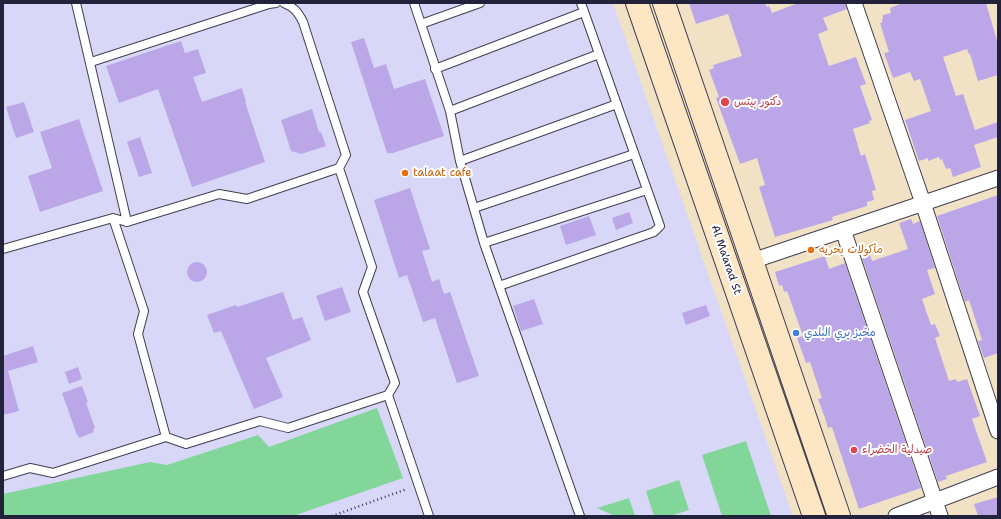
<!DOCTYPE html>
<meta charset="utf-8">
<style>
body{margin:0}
#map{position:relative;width:1001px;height:519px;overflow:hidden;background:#f2e2c5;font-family:"Shantell Sans",sans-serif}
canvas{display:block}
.frame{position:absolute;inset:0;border:4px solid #22223b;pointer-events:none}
</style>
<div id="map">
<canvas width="1001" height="519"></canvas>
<div class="frame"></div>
</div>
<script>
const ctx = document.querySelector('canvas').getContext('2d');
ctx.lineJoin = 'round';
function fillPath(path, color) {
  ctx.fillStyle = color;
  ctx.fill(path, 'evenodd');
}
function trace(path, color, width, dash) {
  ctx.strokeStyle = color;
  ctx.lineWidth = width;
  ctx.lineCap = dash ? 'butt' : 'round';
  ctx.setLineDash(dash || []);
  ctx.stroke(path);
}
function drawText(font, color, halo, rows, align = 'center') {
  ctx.font = font + ' "Shantell Sans","Playpen Sans Arabic",sans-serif';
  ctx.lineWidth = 4;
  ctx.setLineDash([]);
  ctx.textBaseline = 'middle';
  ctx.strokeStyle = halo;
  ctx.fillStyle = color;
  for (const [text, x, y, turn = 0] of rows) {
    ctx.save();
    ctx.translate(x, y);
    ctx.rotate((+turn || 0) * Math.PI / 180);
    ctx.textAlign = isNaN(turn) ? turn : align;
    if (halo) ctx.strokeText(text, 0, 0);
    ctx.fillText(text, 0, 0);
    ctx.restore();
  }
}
fillPath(new Path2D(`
 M3,3h610l180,513h-790z`), '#d8d7f8');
fillPath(new Path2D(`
 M377,408l26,70 -110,38h-290v-22l147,-32 17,3 91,-30 11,12z
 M746,441l25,75h-49l-20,-61z
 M679,480l10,30 -19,6h-16l-8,-25z
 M629,498l6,18h-20l-18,-8z`), '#82d699');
fillPath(new Path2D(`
 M689,3h76l2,4 2,-1 3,7 26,-10h47l2,6 -24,9 5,12 -10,4 11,32 27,-9 10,27 -6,2 12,34 -3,1 1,2 -17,6 8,27 4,-2 11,36 -4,1 2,9 -7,2v4l-35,11 1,3 -58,17 -16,-50 6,-2 -8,-27 -17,6 -24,-66 3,-1 -10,-27 5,-2 -1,-3 29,-9 -14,-42 -32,10z
 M903,3h83l12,41v31l-20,6 -8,-27h-1l-2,-5 -24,8 13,39 7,-2 12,36 23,-8v15l-24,8 7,22 -28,10 -3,-9 -4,1 -4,-10 -2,1 -1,-3 -11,4v-3l-9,3 -14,-41 26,-9 -11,-32 -6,2 -4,-9 -17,6 -9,-25 5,-1 -9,-29h2l1,-8 8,-2 -1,-5z
 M364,38l10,30 12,-4 8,25 31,-10 19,57 -51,17h-6l-36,-111z
 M181,41l4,12 13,-4 8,24 -13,4 9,25 40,-14 4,14h-1l20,60 -73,25 -34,-98 -39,14 -13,-37z
 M24,102l10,30 -18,6 -10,-31z
 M312,109l7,23h2l5,14 -25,8 -10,-3 -10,-31z
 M79,119l24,72 -63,21 -12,-36 24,-8 -12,-36z
 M140,137l12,36 -13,4 -12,-35z
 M410,188l20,61 -8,2 10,31 7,-3 5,15 6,-2 29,84 -22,7 -22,-65 -12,4 -16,-47 -8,3 -25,-78z
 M998,195v158l-14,5 -6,-17 4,-1 -13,-40 -4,2 -28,-86z
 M629,212l4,11 -17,7 -4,-12z
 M589,216l7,19 -30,10 -6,-19z
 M911,219l2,5 7,-3 15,47 -8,2 8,24 -13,5 9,26 4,-1 5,12 -5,2 14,43 7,-2 1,3 10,-3 13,37 -8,3 15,43 -41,14 1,3 -9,3 -76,-224 8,-3 2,6 36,-12 -9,-26z
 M825,256l4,13 16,-6 76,225 -62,21 -27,-82 -4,1 -3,-10 -7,-19 4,-1 -12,-36 -4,1 -9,-25 6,-2 -16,-45 -3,1 -2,-7 -3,1 -4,-14z
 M187 272a10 10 0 1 1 20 0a10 10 0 1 1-20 0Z
 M342,287l9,25 -26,9 -9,-25z
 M283,292l10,28 9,-3 9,23 -45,18 17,39 -29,12 -33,-78 -7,2 -7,-18 29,-10 1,2z
 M534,299l9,25 -22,7 -8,-25z
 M706,305l4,11 -24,9 -4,-12z
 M33,346l5,16 -30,9 11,40 -16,4v-59z
 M78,367l4,12 -13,5 -4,-12z
 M82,386l6,16 -2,1 9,25 -2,1 1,3 -15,6 -1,-3h-1l-15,-42z
 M998,497v19h-20l-4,-12z`), '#bba6e8');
const lane = new Path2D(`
 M76,3l51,219
 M414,3l36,108 10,50 24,82 96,273
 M421,24l59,-21
 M91,62l178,-58 7,-1
 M435,69l149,-57
 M450,111l149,-57
 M460,161l157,-57
 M474,208l160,-54
 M113,218l31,93 -6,23 28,103
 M484,243l163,-53
 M3,249l110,-31 14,4 92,-28 28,5 92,-31 7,-13 -43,-133c-5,-10 -9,-15 -19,-19
 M499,286l155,-54 6,-6 -79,-223
 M388,395l41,121
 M3,476l27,-8 23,5 113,-36 20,7 74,-23 28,7 100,-33 7,-12 -32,-91 9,-25 -33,-99`);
const street = new Path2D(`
 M854,3l69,200 75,228
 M843,230l97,286
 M752,261l246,-83
 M896,516l102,-39`);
const secondary = new Path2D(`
 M637,3l177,513
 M664,3l175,513`);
trace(lane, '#413f50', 10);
trace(street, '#413f50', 17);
trace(secondary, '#413f50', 24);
trace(new Path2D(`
 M332,516l75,-27`), '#413f50', 2.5, [1, 3]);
trace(lane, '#fff', 8);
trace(street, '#fff', 15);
trace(secondary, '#fce6c4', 22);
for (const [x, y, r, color] of [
 [725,102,5,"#e0444e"],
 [405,173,4,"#e8710a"],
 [811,250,4,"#e8710a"],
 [796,333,4,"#3f7fe0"],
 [854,450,4,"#e0444e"]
]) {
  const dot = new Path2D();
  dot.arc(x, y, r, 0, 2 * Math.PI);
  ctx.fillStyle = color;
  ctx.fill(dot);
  trace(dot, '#fff', 1.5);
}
drawText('11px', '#be3a42', '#fff', [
 ["دكتور بيتس",734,102],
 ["صيدلية الخضراء",862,450]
], 'left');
drawText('11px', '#c56008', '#fff', [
 ["talaat cafe",413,173],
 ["مأكولات بحريه",819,250]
], 'left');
drawText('11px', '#22223b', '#fff', [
 ["Al Ma'arad St",726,260,71]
]);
drawText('11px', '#366cbe', '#fff', [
 ["مخبز بري البلدي",804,333]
], 'left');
</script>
